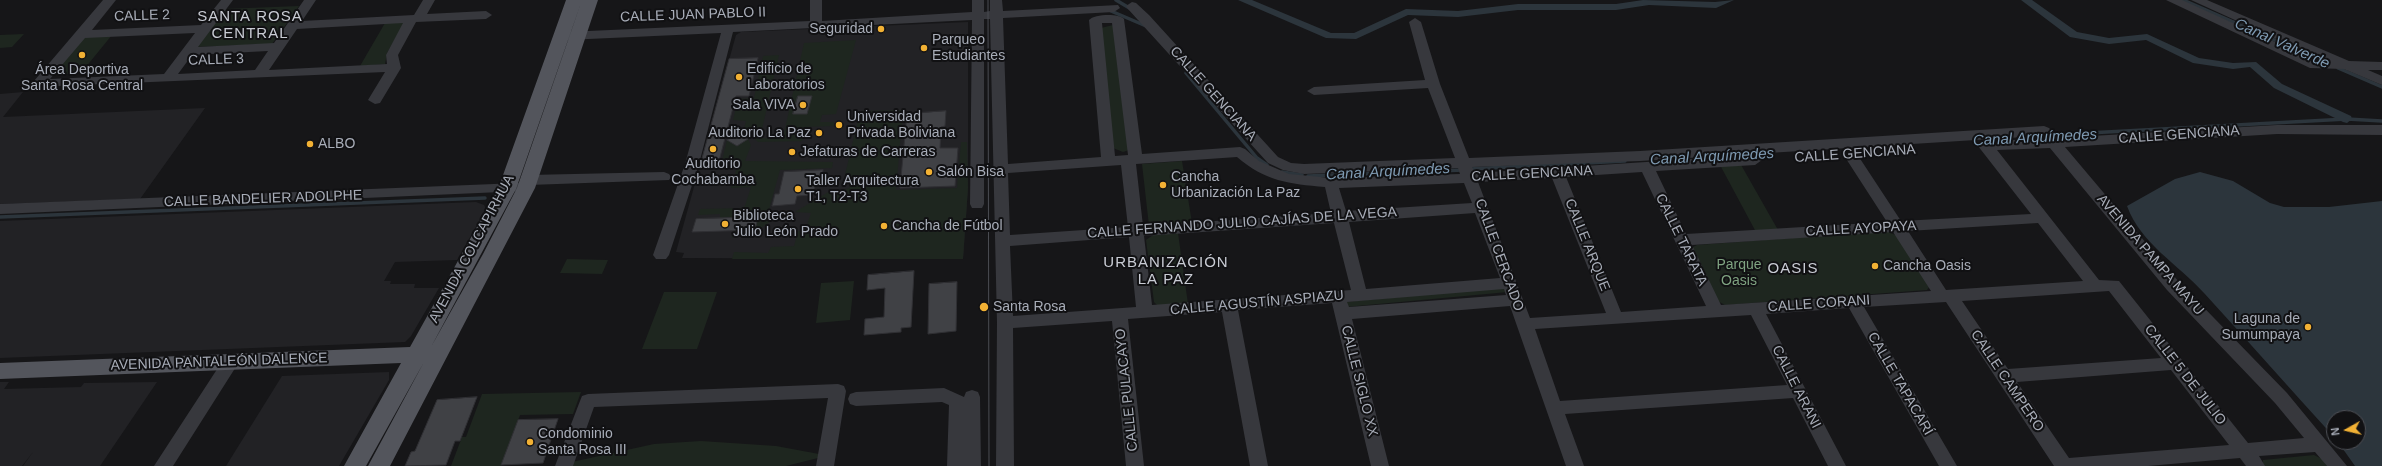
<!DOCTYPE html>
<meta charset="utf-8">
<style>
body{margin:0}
#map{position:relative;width:2382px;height:466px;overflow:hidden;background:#161618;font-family:Helvetica,sans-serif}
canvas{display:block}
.north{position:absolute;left:2326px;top:410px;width:40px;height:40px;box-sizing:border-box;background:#111113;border:1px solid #4d4f55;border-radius:50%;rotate:262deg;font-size:11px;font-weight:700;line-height:16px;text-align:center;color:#a8adb8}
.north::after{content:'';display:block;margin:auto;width:14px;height:18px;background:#f2b134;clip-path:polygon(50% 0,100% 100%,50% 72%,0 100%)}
</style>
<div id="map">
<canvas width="2382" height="466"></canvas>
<div class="north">N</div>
</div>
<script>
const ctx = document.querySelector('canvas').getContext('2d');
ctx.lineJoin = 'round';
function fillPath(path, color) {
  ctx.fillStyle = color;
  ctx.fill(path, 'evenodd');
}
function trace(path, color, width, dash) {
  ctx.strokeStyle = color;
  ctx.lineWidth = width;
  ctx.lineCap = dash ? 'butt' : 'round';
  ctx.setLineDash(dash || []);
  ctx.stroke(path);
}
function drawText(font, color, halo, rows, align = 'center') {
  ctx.font = font + ' Helvetica,sans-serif';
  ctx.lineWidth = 4;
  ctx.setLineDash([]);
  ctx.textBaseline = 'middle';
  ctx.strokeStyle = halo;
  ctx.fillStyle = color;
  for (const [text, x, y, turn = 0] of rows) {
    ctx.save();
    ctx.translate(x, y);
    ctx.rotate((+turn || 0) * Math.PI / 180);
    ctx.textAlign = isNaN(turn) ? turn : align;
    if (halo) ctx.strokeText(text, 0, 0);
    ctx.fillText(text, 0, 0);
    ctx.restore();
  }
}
fillPath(new Path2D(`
 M968,22v166l-5,71 -281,-1 2,-5 -8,-1 60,-217 5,-3z
 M23,92l-20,25 202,-9 -65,91 -140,5v-110z
 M476,202l8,3 2,4 -29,51 -62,2 -11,19h7l-1,3h25l-1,4h25l-28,48 -6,6 -405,16v-137z
 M389,372v8l-50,86h-113l56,-90z
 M0,382h9l-5,7 77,-2 3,-4 73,-1 -57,84h-77l10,-14 -11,14h-22z`), '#222225');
fillPath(new Path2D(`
 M299,6l-27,38 -78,3 29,-38z
 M405,22l-18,31 -2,11 -25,2 25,-43z
 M1113,25l16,125 -6,2 -10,-4 -12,-120z
 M24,34l-12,13 -12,1v-13z
 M112,35l-31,38 -30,2 32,-39z
 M856,40l-20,74 -14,1 -2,7h14v4l-29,1 -3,14 -44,1 -14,-13 2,-8 -13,-1 5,-21 16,-1 9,-42 16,-1 -19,83h23l21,-95z
 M903,110l-7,80 61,-2 4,-46h6l1,46 -5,71h-231l2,-7 34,1 3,-6 23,-1 4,-15h7l6,-18 -16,-1 35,-21 10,1 9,-4 2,-4 -6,-9 15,-64z
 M748,139l3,6 -6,16 88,1 -1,6 -52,2 -12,43 14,1 -27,18 -24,6 3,-7 -14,-13v-4l-22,1 2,-6 41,-1 4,-2 6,-19 -20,1 8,-28 -17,1 5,-21 10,6z
 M1182,161l10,62 -43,3 -7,-62z
 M1740,163l38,67 -22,2 -36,-67z
 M1887,231l12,6 31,49 -3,4 -202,15 -9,-5 -25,-52 6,-3z
 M1178,233l10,71 -29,3 -5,-5 -8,-62 7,-5z
 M567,259l41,1 -6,14 -42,-1z
 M854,281l-4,39 -34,3 5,-40z
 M1507,287l1,5 -162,15 -1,-5z
 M664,292h53l-20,57h-55z
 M581,392l-8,22 -53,1 -19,51h-50l11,-29h4l16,-43z
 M701,441l75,5 43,8 -1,4 -32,8h-215l1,-4 82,-18z
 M2314,455l8,4 5,7h-64v-6z`), '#1e261f');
fillPath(new Path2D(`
 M2200,172l33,9 37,22 14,4h45l53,-6v265h-27l-17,-24h20v-24h-24v19c-44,-48 -86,-96 -130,-144 -26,-29 -63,-49 -77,-87l48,-27z`), '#2c353c');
trace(new Path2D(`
 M1116,0l15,9
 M2183,0l144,63
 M1111,11l35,15
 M2338,68l44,19
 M1186,73l71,85 10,7
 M2051,135l296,-16 35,2
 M1470,169l155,-8
 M1282,172l20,3
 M1308,176l155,-6
 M0,217l485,-19`), '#2c353c', 3.5);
fillPath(new Path2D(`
 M1238,0h14l79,33h23l52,-24 52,2 60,-7h98l27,-4 72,2 19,-2 -18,8 -67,-3 -33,5h-98l-60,7 -50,-2 -52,24 -30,-1z
 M2021,0h11l45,32 32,6 38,-4 52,24 34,5 23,-1 26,22 69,32 1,3 -5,4 -4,-1 -69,-34 -24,-21 -17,2 -40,-6 -47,-23 -37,4 -39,-7z`), '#2c353c');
const building = new Path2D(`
 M758,58l-9,38h-13l-17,65 -18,1 28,-103z
 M798,96h14l-5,18h-14z
 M946,111l-1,15 -4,1 -1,21h18l-3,38 -55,2 7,-74z
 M739,133l9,6 -11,7 -10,-6z
 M823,170l-2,14h-5l-4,11 -15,1 -2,8 -23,2 3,-12h4l5,-22z
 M758,217l-3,13 -63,2 4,-13z
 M914,271l-3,56 -10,1v4l-37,3 1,-16 19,-2 1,-29 -18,2 1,-15z
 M957,282l-1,49 -28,3 1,-50z
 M477,397l-17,44h-5l-9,24 -41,1 6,-14 4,-1 22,-51z
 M558,419l-15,44 -42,2 17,-45z`);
fillPath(building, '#404145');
trace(building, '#303034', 1);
fillPath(new Path2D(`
 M103,0h13l-24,30 109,-5 20,-25h12l-35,47 76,-4 30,-43h12l-14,21 112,-6 9,-15h12l-8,14 59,-3 6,4 -6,4 -70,3 -18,33 3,13 -21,35 -5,1 -7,-4 17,-28 -351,15 -2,-3 2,-3zM403,23l-17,32 1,9 -118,6 28,-41zM195,33l-31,41 -114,5 35,-41zM268,51l-13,19 -77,4 14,-19z
 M810,0h12v21l150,-9v-12h12v12l6,-1v-11h12l1,11 115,-6 2,3 -6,4 -111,6 5,146 93,-7 -12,-137c5,-6 30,-7 35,-1l18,135 98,-7 5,2 14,12 30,13 42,4 129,-4 -2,-6 -154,6 -21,-4 -15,-7 -140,-154 -2,-3 6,-4 4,1 13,12 129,142 13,6 13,1 151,-6 -27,-70 -114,7 -7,-4 7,-4 111,-7 -16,-58 6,-4 6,4 19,62 29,74 171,-7 404,-25 5,2 9,10 219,-13h105v10l-105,-1 -212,13 114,135 108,111 60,73h-20l-12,-14 -56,4 6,10h-19l-6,-8 -92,8h-94l-108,-164 -82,5 93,159h-18l-90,-158 -83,6 80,152h-18l-35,-68 -228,16 19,52h-18l-56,-160 -158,13 37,147h-18l-39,-163 -94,7 30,156h-18l-28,-154 -94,7 16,147h-18l-14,-145 -99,7 1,138h-18l1,-143 -7,-304h-6v185l-2,4h-10l-2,-4 2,-184 -239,12 -34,132 -30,91 -3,4h-10l-3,-4 32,-91 36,-131 -155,7 -6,-4 6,-4 244,-11zM1102,23h10l16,132 -13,1zM2040,136l3,3 -58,2 -7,5 53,68 -130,7 -46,-70 -5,-2 -7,5 44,68 -201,12 -30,-63 99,-6 7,-5 -2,-3 -5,-2 -280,18 -3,-6 168,-6zM2050,148l117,142 108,113 29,35 -56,5 -129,-162 -20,-1 -102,-130zM1237,157c28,24 52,27 88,30l6,26 -188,13 -7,-62zM1121,165l7,62 -118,8 -2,-62zM1642,172l64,134 -85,6 -55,-135zM1552,178l54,135 -76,5 -52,-136zM1464,183l8,20 -126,8 -7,-23zM1475,213l25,65 -134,11 -17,-67zM1334,223l17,67 -199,15 -8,-69zM2038,223l45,58 -137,9 -38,-59zM1893,232l38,59 -210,14 -29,-60zM1129,237l7,70 -123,9 -3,-70zM1504,289l2,6 -157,12 -2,-5zM2109,291l52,67 -153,11 -46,-68zM1751,315l36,70 -227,16 -25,-72zM2171,370l58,75 -160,13 -52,-76z
 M2166,0h16l135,61h8l-134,-61h16l142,61 33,1v8h-14l14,6v9l-38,-16 -34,-1z
 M664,172l5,2 2,3 -2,3 -140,5 -5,-2 -2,-3 2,-3 5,-2z
 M519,183l5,2 2,3 -2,3 -524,23v-10z
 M231,356l6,1 2,5 -66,104h-19l71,-109z
 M838,384l6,2 2,5 -12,75h-18l12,-68 -234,9 -21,59h-18l25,-65 2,-5 6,-2z
 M944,388l20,9 2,-5 6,-2 6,2 2,5 1,69h-34l2,-61 -7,-3 -86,4 -6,-2 -2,-5 2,-5 6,-2z`), '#37383d');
fillPath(new Path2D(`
 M566,0h16l-66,189 -85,158 52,-93 34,-66 65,-188h16l-63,188 -145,278h-22l56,-104 -58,104h-22l57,-103 -401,16v-16l410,-16 88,-158z`), '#53555c');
trace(new Path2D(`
 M988,0l1,466`), '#4a4c52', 1);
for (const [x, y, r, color] of [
 [881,29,4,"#f2b134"],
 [924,48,4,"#f2b134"],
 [82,55,4,"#f2b134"],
 [739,77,4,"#f2b134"],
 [803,105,4,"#f2b134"],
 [839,125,4,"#f2b134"],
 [819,133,4,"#f2b134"],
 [310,144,4,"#f2b134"],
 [713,149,4,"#f2b134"],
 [792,152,4,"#f2b134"],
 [929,172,4,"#f2b134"],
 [1163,185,4,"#f2b134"],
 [798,189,4,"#f2b134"],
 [725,224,4,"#f2b134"],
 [884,226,4,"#f2b134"],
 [1875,266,4,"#f2b134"],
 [984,307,5,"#f2b134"],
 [2308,327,4,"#f2b134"],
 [530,442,4,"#f2b134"]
]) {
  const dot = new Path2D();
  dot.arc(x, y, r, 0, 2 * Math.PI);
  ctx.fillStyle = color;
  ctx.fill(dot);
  trace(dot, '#111113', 1.5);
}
drawText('14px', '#a8adb8', '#111113', [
 ["CALLE JUAN PABLO II",693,15,-2],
 ["CALLE 2",142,16,-2],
 ["CALLE 3",216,60,-2],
 ["CALLE GENCIANA",1213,94,48],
 ["CALLE GENCIANA",2179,135,-4],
 ["CALLE GENCIANA",1855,154,-4],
 ["CALLE GENCIANA",1532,174,-3],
 ["CALLE BANDELIER ADOLPHE",263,199,-2],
 ["CALLE FERNANDO JULIO CAJÍAS DE LA VEGA",1242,223,-4],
 ["CALLE AYOPAYA",1861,229,-3],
 ["CALLE TARATA",1681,240,64],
 ["CALLE ARQUE",1587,245,68],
 ["AVENIDA COLCAPIRHUA",472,249,-62],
 ["CALLE CERCADO",1499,255,70],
 ["AVENIDA PAMPA MAYU",2150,255,49],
 ["CALLE AGUSTÍN ASPIAZU",1257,303,-5],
 ["CALLE CORANI",1819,304,-4],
 ["AVENIDA PANTALEÓN DALENCE",219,362,-2],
 ["CALLE 5 DE JULIO",2185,375,52],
 ["CALLE SIGLO XX",1359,381,76],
 ["CALLE CAMPERO",2007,381,56],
 ["CALLE TAPACARÍ",1900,384,60],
 ["CALLE ARANI",1796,387,63],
 ["CALLE PULACAYO",1127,390,-96]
]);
drawText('14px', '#a8adb8', '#111113', [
 ["Seguridad",873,29,"right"],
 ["Parqueo",932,40],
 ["Estudiantes",932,56],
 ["Edificio de",747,69],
 ["Laboratorios",747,85],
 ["Área Deportiva",82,70,"center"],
 ["Santa Rosa Central",82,86,"center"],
 ["Sala VIVA",795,105,"right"],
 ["Universidad",847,117],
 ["Privada Boliviana",847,133],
 ["Auditorio La Paz",811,133,"right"],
 ["ALBO",318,144],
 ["Jefaturas de Carreras",800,152],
 ["Auditorio",713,164,"center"],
 ["Cochabamba",713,180,"center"],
 ["Salón Bisa",937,172],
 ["Cancha",1171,177],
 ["Urbanización La Paz",1171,193],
 ["Taller Arquitectura",806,181],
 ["T1, T2-T3",806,197],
 ["Biblioteca",733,216],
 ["Julio León Prado",733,232],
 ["Cancha de Fútbol",892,226],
 ["Cancha Oasis",1883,266],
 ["Santa Rosa",993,307],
 ["Laguna de",2300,319,"right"],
 ["Sumumpaya",2300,335,"right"],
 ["Condominio",538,434],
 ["Santa Rosa III",538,450]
], 'left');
drawText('14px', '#7fa381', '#111113', [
 ["Parque",1739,265],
 ["Oasis",1739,281]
]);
ctx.letterSpacing = '1px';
drawText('15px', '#c9ccd4', '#111113', [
 ["SANTA ROSA",250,17],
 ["CENTRAL",250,34],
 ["URBANIZACIÓN",1166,263],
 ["LA PAZ",1166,280],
 ["OASIS",1793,269]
]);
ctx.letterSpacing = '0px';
drawText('italic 15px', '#7f9bb3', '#111113', [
 ["Canal Valverde",2282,44,24],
 ["Canal Arquímedes",2035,138,-3],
 ["Canal Arquímedes",1712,157,-3],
 ["Canal Arquímedes",1388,172,-3]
]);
</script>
